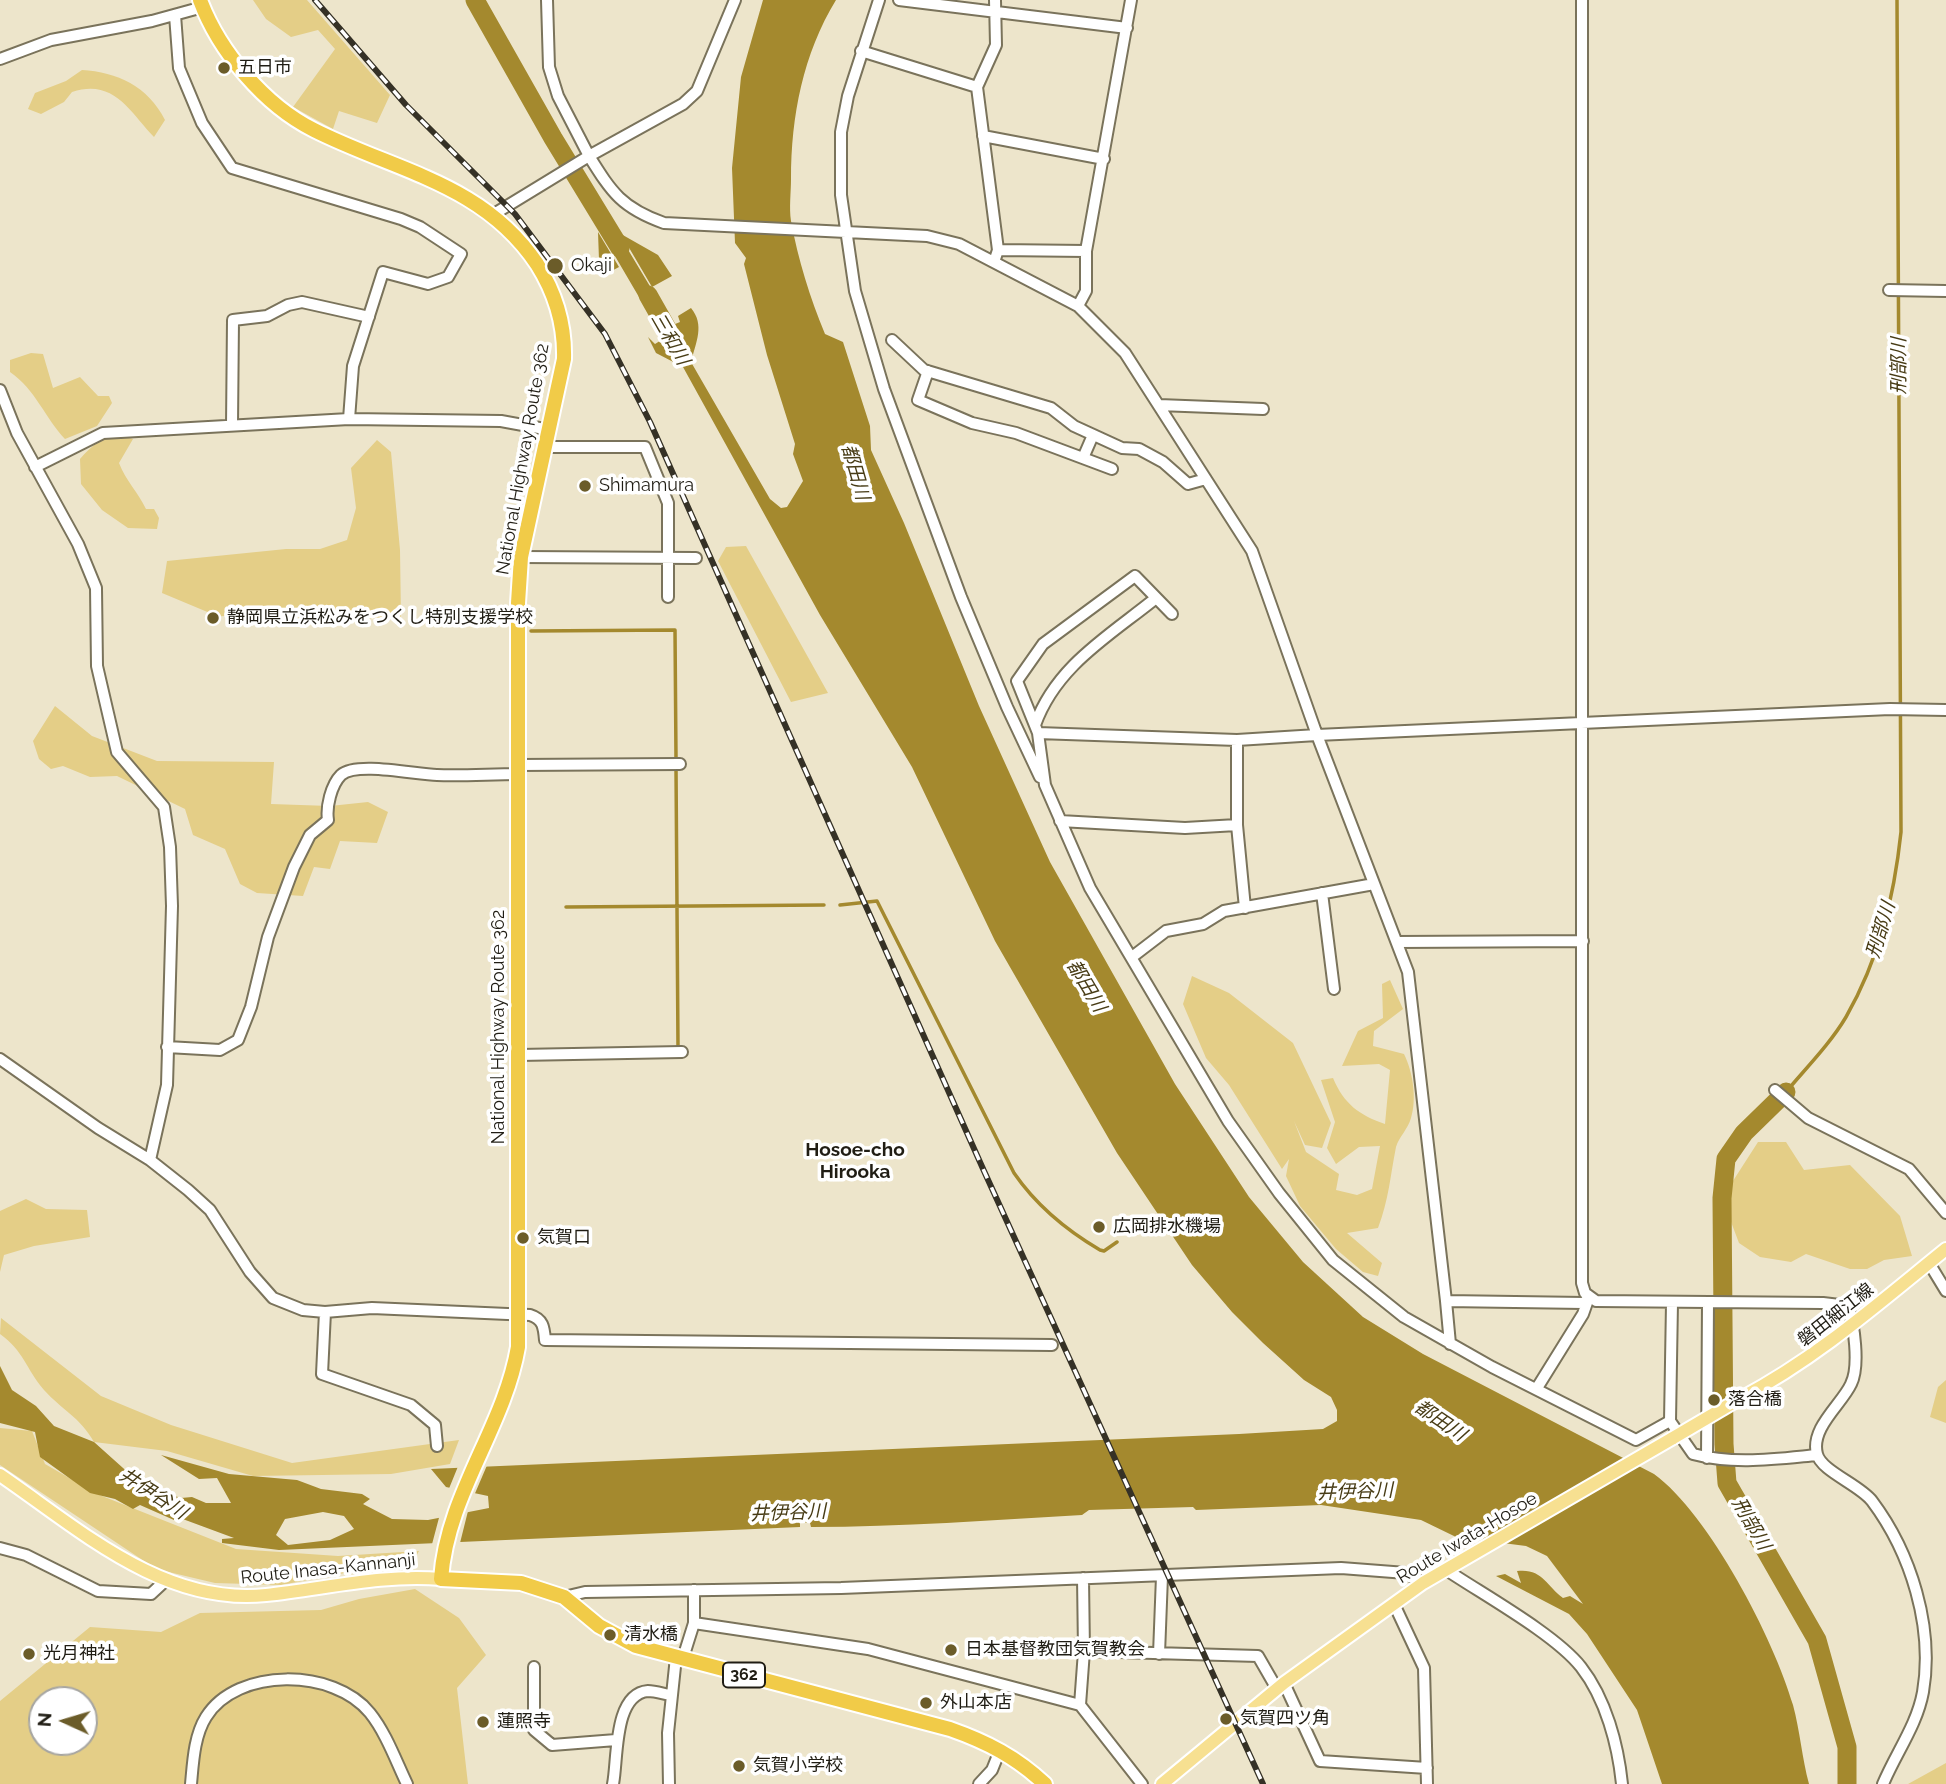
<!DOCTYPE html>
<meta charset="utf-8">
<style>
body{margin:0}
#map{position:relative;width:1946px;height:1784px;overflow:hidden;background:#ede5cb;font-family:Raleway,sans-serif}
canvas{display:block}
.north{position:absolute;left:28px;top:1686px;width:70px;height:70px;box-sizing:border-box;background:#fff;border:2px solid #a6a5a1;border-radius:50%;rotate:274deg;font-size:19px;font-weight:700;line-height:28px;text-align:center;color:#201d14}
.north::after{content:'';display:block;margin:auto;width:24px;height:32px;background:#6b5c29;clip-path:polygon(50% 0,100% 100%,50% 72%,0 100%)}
</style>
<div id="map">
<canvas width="1946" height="1784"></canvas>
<div class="north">N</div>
</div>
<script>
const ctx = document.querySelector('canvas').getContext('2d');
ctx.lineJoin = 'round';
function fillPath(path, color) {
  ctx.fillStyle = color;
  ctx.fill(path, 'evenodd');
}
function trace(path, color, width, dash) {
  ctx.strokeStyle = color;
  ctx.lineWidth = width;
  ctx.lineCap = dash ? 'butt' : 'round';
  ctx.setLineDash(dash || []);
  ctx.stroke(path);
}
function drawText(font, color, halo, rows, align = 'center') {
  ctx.font = font + ' Raleway,"Noto Sans JP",sans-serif';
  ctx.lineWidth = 7;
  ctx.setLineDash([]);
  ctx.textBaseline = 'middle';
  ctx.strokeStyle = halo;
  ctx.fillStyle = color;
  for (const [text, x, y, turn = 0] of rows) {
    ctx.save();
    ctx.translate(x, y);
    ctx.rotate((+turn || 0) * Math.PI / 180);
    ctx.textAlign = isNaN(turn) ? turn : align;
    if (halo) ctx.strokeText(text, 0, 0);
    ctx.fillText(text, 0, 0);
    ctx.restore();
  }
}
fillPath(new Path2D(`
 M253,0h54l83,95 -13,28 -38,-12 -6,18 -40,-22 42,-58 -17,-19 -27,7 -25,-18z
 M82,70c35,2 66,16 83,50l-11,17c-24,-25 -40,-59 -82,-45l-8,10 -23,12 -13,-5 7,-16 31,-12z
 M31,353l12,1 10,34 27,-11 18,19h11l3,7 -15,23 -32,13c-20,-21 -29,-49 -55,-67v-12z
 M121,435l12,4 -14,24c7,18 19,29 27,46h8l5,9 -2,11 -29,-1 -26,-18 -21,-26 -1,-25c12,-14 22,-22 41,-24z
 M377,440l14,12 9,98 1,69 -184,-3 -55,-23 5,-32 119,-12h34l27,-9 9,-32 -5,-40z
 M746,546l82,147 -37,9 -73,-141 8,-14z
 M55,706l37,30 65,25 117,1 -3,42 59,2 38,-4 20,10 -11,31 -37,-2 -10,28 -16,-2 -11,29 -46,-3 -17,-9 -15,-35 -32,-14 -8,-26 -68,-33 -27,1 -27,-11 -12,3 -12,-10 -6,-18z
 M1192,976l37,17 64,50 38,80 -9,25 -17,-3 -11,-24 12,31 33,22 -3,16 21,5 15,-6 8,-43 -21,1 -23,17 -9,-16 8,-26 -14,-42 12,-2c11,26 26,37 52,46l5,-54 -11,-6 -37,2 16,-35 25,-13 -1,-34 8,-4 13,29 -29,22 -1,15 31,8c9,18 13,45 7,64 -3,11 -12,19 -15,29 -6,30 -7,52 -18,81l-31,5 35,30 -4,13 -15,-4 -27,-23 -36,-43 -14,-30 3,-17 -7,10 -53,-84 -23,-27 -23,-54z
 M1758,1142h28l18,28 46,-5 50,51 12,40 -28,4 -17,9h-17l-44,-15 -15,8 -31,-5 -21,-14 -17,-45z
 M26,1199l20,10 41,1 3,27 -56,9 -30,9 -4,17v-61z
 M1,1318l100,78 70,29 121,38 167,-23 -9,24 -59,10 -138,2 -86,-25 -73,-9c-14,-25 -32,-32 -50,-52 -18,-21 -20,-39 -44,-56z
 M1946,1380v43l-16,-6 8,-30z
 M0,1428l32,3 13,33 52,30 139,55 102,7 81,-5 -5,9 -133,25 -66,-2 -59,-14 -156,-104z
 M415,1589l44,29 27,37 -29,33 11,96h-468v-83l90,-74 71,5 39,-19 121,-3 38,-11zM42,1700h42v42h-42z
 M1946,1763v21h-38z`), '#e4ce87');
fillPath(new Path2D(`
 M763,0h73c-33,54 -45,116 -45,179 0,13 -2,29 0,42 7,38 19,77 34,113l18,8 27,84 1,24 33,73 75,183 71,156 125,222 74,113 54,65 60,55 60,37 231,120c55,40 120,165 139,231 7,26 9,53 16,79h-147l-25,-74 -50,-76 -18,-20 -73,-38 9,-2 16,9 -4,-12c25,-3 29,14 46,27l7,-2 13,8 -36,-48 -21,-10 -70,-9 -35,-17 -100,-15 -125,5 -3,-3 -104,3 -7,5c-90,5 -181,12 -271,12l-1,-4 -10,-1v5l-521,23 -57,-7v-4l12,-1 -54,-20 -6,2 -34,-15 -7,4 -18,-10 -25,-6 -50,-36 -5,-25 -35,-9v-57l12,24 24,16 18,20 40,16 48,43 39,13 11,-1 14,6h25l-14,-25 -18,1 -38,-24 68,19 68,6 24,9 41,5 8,5 -7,5 29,15 36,1 61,-12 -1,-12 -42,-9 -15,-18 808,-35 84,-5 14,-8v-11l-6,-13 -27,-17 -41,-37 -31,-31 -40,-47 -75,-112 -122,-212 -83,-174 -92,-152 -137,-248 -27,-14 -8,-16 7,7 8,-5 -5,-8 22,-9 -2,-6 13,-8c14,17 5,34 0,54l79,137 11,9 6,-1 16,-26 -10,-27 2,-10 -28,-89 -23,-91 2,-6 -11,-15 -3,-75 9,-91zM323,1512l21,4 10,13 -24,11 -42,5 -12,-10 9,-16z
 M596,209l10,17 12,7 48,80 -13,8 -55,-94z
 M598,232l21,35 -13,7 -7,-14z
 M621,234l37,21 14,21 -20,11z`), '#a4892e');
fillPath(new Path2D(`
 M488,1463l-15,35 -25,-7 11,-27z
 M469,1507l-10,40 -28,1 9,-34z`), '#ede5cb');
trace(new Path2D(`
 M531,631l144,-1 1,128
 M676,768l2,279
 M840,905l37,-4 137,272c22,32 52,57 86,77l4,1 13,-9
 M566,907l258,-2
 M1786,1092c20,-24 44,-48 60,-75 33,-58 48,-119 55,-185l-4,-832`), '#a4892e', 3.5);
trace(new Path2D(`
 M475,0l78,138 67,110
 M648,295l30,53
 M1786,1092l-42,41 -18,26 -4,39 2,246 3,39 90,157 30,107v37`), '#a4892e', 19);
const minor = new Path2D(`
 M735,0l-38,91 -14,13 -94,52c23,37 33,52 75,67l263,13 32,8 119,62 47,47 127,198 65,184 573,-26 56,1
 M879,0l-31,96 -7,36v63l14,96 29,98 77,208 46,110 33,70
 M899,0l228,28
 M1582,0v1283l3,10 11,8 227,2 25,3c6,18 12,60 3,78 -9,20 -41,44 -34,70 4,17 43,31 55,47 39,52 62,126 51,191 -6,33 -27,61 -40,92
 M175,15l4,53 23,55 30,45 169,51 19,8 41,27 -13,23 -20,7 -45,-12 -30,94 -4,53
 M861,51l116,36
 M0,59l51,-19 101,-19 51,-14
 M983,136l121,23
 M494,214l95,-58 -31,-60 -9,-29 -2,-67
 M998,250l88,1
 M994,262l4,-12 -21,-163 19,-42 -1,-45
 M1889,290l57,1
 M1078,306l8,-15v-40l45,-251
 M892,340l32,30 127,38 23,18 48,22 17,1 24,13 25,22 18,-5
 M928,371l-10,29 54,23 44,10 96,36
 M0,390l17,43 61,111 18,44 1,78 20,86 47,55 6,40 2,59 -5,179 -17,75
 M1159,405l104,4
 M232,425l1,-105 34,-4 21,-11 14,-3 67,15
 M546,447h99l23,56v94
 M1083,458l10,-23
 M35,467l68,-34 246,-14 152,2 49,9
 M521,557l175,1
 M1172,614l-37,-38 -92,68 -26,37 21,52 7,52 45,103 138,233 51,72 54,67 71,57 88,50 144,73 34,-19 23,33c41,11 82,5 124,1
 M1035,725c21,-59 74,-89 121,-127
 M1038,733l199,7 80,-5 91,237 38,329 138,2 5,-6
 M1237,740v85l8,83
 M518,765l162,-1
 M1060,821l125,7 52,-3
 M1322,893l12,96
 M1397,942l186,-1
 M1132,957l34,-26 37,-7 21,-13 150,-27
 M167,1047l53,3 18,-10 13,-33 17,-70 26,-70 16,-32 18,-15c-2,-13 3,-35 13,-45 16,-14 76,0 96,0 27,1 54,-1 81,-1
 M519,1055l163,-3
 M0,1059l98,69 52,32 38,30 22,20 40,62 23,26 30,12 22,2 47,-4 158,7c13,4 14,12 15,25l507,5
 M1775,1090l33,28 101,51 37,44
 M1929,1263l17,28
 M1446,1301l4,43
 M325,1312l-3,62 89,31 24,20 2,21
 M1537,1388l46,-74 6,-17
 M1670,1421l2,-118
 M1707,1458l1,-155
 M0,1548l26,7 72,36 53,3 14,-13
 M1445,1569c37,25 110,65 136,98 25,32 37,78 41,117
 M1083,1578l1,73 -4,54 62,79
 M564,1597l21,-5 256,-4 500,-20 65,5 17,10
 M1394,1604l30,64 3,116
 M694,1623l174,26 212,56
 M1084,1651l174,5 19,33
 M1159,1654l3,-78
 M683,1658l11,-35v-33
 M534,1667v63l18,15 64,-5
 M1284,1683l36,78 107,7
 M191,1784c2,-21 3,-48 15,-67 31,-50 128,-49 164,-4 16,20 26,48 37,71
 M613,1784c5,-24 0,-90 35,-93 7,0 16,3 22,4
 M669,1784l-1,-51 8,-76
 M979,1784l13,-14 8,-20`);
const major = new Path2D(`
 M1741,1398c76,-40 138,-95 205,-149
 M0,1475c79,54 163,131 266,120 58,-6 116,-21 175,-16
 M1162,1784l122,-101 139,-100 250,-145`);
const highway = new Path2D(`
 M200,0c19,51 64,105 114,130 81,41 169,53 223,134 19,30 28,60 27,95l-43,198 -3,46v744c-14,81 -71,147 -77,232l80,4 43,14 35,29 37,20 314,83c37,13 66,28 95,55`);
trace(minor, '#7a735b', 14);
trace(major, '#fff', 16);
trace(highway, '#fff', 18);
trace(minor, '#fff', 10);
trace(major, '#f7e091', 12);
trace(highway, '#f1cb48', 14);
const rail = new Path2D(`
 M315,0l91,105 109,109 90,120 45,88 334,749 279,613`);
trace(rail, '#353126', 6);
trace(rail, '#fff', 3.5, [10]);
const majorBridge = new Path2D(`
 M1673,1438l68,-40`);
trace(majorBridge, '#fff', 16, []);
trace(majorBridge, '#f7e091', 12);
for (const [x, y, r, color] of [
 [224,68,7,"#6b5c29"],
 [555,266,9,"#6b5c29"],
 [585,486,7,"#6b5c29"],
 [213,618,7,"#6b5c29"],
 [1099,1227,7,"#6b5c29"],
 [523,1238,7,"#6b5c29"],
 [1714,1400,7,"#6b5c29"],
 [610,1635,7,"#6b5c29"],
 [951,1650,7,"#6b5c29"],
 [29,1654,7,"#6b5c29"],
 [926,1703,7,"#6b5c29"],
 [1226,1719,7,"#6b5c29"],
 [483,1722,7,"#6b5c29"],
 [739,1766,7,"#6b5c29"]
]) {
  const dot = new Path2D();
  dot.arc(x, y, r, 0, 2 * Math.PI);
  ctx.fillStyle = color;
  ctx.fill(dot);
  trace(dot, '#fff', 2.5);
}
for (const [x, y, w] of [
 [744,1675,42]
]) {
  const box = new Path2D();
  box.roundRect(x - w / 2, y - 12.5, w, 25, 5);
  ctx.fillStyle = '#fff';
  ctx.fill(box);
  trace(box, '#201d14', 2);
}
drawText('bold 16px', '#201d14', null, [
 ["362",744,1675]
]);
drawText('18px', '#201d14', '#fff', [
 ["五日市",238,68],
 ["Okaji",571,266],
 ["Shimamura",599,486],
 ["静岡県立浜松みをつくし特別支援学校",227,618],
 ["広岡排水機場",1113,1227],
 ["気賀口",537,1238],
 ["落合橋",1728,1400],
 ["清水橋",624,1635],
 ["日本基督教団気賀教会",965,1650],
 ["光月神社",43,1654],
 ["外山本店",940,1703],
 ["気賀四ツ角",1240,1719],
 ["蓮照寺",497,1722],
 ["気賀小学校",753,1766]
], 'left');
drawText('18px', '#201d14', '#fff', [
 ["National Highway Route 362",523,459,-80],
 ["National Highway Route 362",499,1027,-90],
 ["磐田細江線",1836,1315,-38],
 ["Route Iwata-Hosoe",1467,1538,-31],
 ["Route Inasa-Kannanji",328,1569,-6]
]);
drawText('italic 19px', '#483c16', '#fff', [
 ["三和川",670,339,60],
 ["刑部川",1899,366,-90],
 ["都田川",855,472,74],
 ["刑部川",1881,930,-73],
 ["都田川",1086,986,59],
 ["都田川",1440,1421,34],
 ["井伊谷川",1355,1492,-2],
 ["井伊谷川",153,1494,33],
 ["井伊谷川",788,1513,-2],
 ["刑部川",1751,1524,60]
]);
drawText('bold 19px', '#201d14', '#fff', [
 ["Hosoe-cho",855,1150],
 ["Hirooka",855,1172]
]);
</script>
